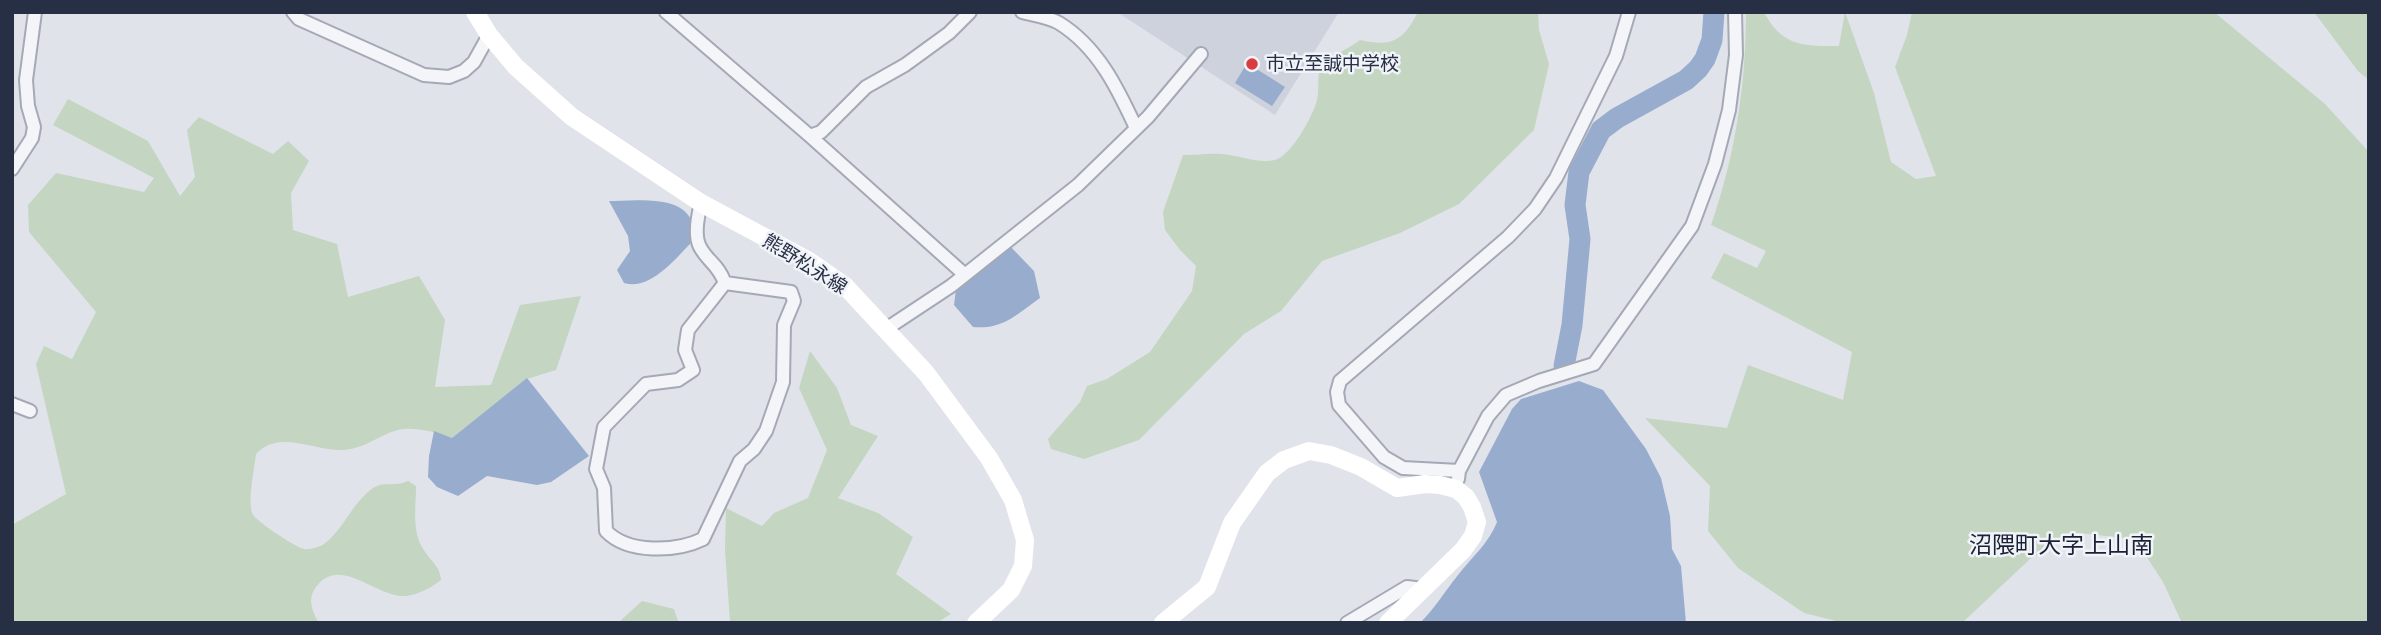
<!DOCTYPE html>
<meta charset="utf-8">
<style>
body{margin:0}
#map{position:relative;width:2381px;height:635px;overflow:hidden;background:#e1e3eb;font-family:Barlow,sans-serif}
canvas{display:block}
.frame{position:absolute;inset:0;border:14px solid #272f44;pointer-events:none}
</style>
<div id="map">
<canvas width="2381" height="635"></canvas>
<div class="frame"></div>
</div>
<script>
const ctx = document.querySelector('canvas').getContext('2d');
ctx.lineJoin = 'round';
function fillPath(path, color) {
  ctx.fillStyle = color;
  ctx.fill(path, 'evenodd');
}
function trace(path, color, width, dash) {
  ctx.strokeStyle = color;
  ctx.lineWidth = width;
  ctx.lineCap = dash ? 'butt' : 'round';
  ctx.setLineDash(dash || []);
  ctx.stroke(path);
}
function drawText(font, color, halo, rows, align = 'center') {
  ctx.font = font + ' Barlow,"Noto Sans JP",sans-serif';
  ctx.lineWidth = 5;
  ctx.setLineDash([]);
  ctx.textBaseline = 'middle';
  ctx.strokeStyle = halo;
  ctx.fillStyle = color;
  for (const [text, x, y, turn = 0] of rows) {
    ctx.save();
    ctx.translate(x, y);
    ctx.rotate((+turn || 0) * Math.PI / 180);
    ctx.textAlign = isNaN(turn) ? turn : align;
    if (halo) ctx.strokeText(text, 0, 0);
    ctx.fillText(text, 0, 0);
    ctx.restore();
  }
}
fillPath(new Path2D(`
 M1117,12h222l-64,103z`), '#ced2dd');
fillPath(new Path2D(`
 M1418,12h120l1,18 10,34 -15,66 -75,74 -59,29 -78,28 -41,50 -37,23 -105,106 -55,19 -33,-10 -3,-10 32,-37 7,-16 20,-7 43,-27 42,-61 4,-25 -16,-16 -15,-20 -2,-18 20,-57c13,0 26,-2 38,-1 18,1 36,10 54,6 16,-4 38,-44 42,-60 3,-10 -1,-23 4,-32 4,-9 29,-20 39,-28 32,7 43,1 58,-28z
 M1746,12h18c18,35 40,34 75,34l6,-34 29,81 17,69 25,17 20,-3 -41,-109 12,-32 5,-23h302l111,92 44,48v471h-187l-19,-41 -28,-43 -57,-6 -48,26 -68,64h-118l-40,-10 -66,-45 -30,-37 2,-45 -65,-68 82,10 21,-63 95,35 9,-48 -141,-74 13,-25 33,15 9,-17 -55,-26c24,-68 35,-140 35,-213z
 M2314,12h55v68l-11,-9z
 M68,99l80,42 32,55 15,-19 -8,-47 12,-13 74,37 15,-13 21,20 -18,32 2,37 44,14 11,53 71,-21 26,44 -10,67 56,-2 29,-80 61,-9 -25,74 -29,9 -75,59c-15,-5 -31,-10 -48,-9 -22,2 -38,22 -66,21 -27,-1 -60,-20 -82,4 -2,16 -8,45 -4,59 2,7 43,34 52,36 5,1 16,-2 20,-5 20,-15 28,-41 49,-56 10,-7 23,-1 35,-7l8,5c0,20 -4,44 6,61 7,13 18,18 19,33 -9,7 -23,15 -35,16 -30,2 -66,-42 -90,-9 -9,12 -4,24 3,36h-307v-98l54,-31 -30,-130 8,-18 28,13 24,-47 -67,-80 -1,-27 28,-32 88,19 10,-14 -101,-53z
 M810,351l27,37 14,37 27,11 -40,62 40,15 35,24 -17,37 55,40 -15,9h-318l24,-22 32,8 4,12 52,1 -5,-72 1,-42 36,18 12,-13 34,-15 19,-48 -28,-62z`), '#c4d5c1');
fillPath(new Path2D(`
 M1247,63l38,24 -13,19 -37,-23z
 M609,201c24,0 78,-8 84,25 1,5 -1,12 -2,17 -16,16 -41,48 -67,40l-7,-13 13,-19 -2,-15z
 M1008,244l26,27 6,27c-23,16 -37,32 -67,29l-19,-22 2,-16z
 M527,378l62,78 -38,26 -14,3 -50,-9 -29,20 -21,-9 -9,-10 1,-21 5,-25 18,7z
 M1579,381l24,9 43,59 15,29 9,38 2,33 9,17 5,57h-266c15,-15 25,-32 38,-48 14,-18 31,-32 39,-53l-18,-50 33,-63 9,-10z`), '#98acce');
trace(new Path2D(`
 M1564,366l8,-41 8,-86 -5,-34 4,-33 22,-42 16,-12 69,-38 12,-11 7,-10 7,-19 2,-28`), '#98acce', 21);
const minor = new Path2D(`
 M293,12l6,7 125,56 25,2 15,-6 10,-9 15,-27
 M666,12l144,124 154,138
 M1022,12c12,3 27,5 37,11 39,24 59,66 77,105
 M810,136l11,-4 45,-45 39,-22 44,-32 21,-21
 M12,169l20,-31 2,-11 -6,-21 -2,-26 9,-68
 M701,203c-3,12 -7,33 -1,44 8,15 18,17 25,36l-37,47 -3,20 8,20 -15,10 -32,4 -42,43 -8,42 8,19 2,43c22,23 70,21 97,8l37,-78 14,-12 12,-18 17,-49 1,-57 10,-24 -3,-9 -66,-9
 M886,329l65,-43 127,-101 70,-68 53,-63
 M12,404l18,7
 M1459,471l-56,-3 -19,-11 -45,-52 -2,-13 3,-11 168,-144 27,-28 21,-31 60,-122 13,-44
 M1458,479l1,-8 29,-55 18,-21 33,-14 55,-17 98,-138 23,-62 14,-54 7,-55 -1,-43
 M1347,623l60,-36 16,2`);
trace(minor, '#a5a9b6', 16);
trace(minor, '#f4f5f8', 12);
trace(new Path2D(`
 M475,12l14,23 27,32 56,50 129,86 108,58 36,25 81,87 63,85 24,42 12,40 -2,26 -12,24 -35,33
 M1163,623l44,-36 25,-64 35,-50 17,-13 25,-9 22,4 30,12 36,21 28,-4 15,1 16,4 10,8 6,10 5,15 -4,14 -10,14 -75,73`), '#fff', 18);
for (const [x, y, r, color] of [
 [1252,64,7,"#da3b41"]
]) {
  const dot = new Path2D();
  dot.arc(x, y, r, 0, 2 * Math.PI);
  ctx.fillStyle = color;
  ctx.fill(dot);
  trace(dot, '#f0f3f8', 2.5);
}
drawText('19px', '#272f44', '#f0f3f8', [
 ["市立至誠中学校",1266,64]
], 'left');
drawText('19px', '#272f44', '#f0f3f8', [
 ["熊野松永線",805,264,32]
]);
drawText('23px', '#1a2035', '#f0f3f8', [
 ["沼隈町大字上山南",2061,545]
]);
</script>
